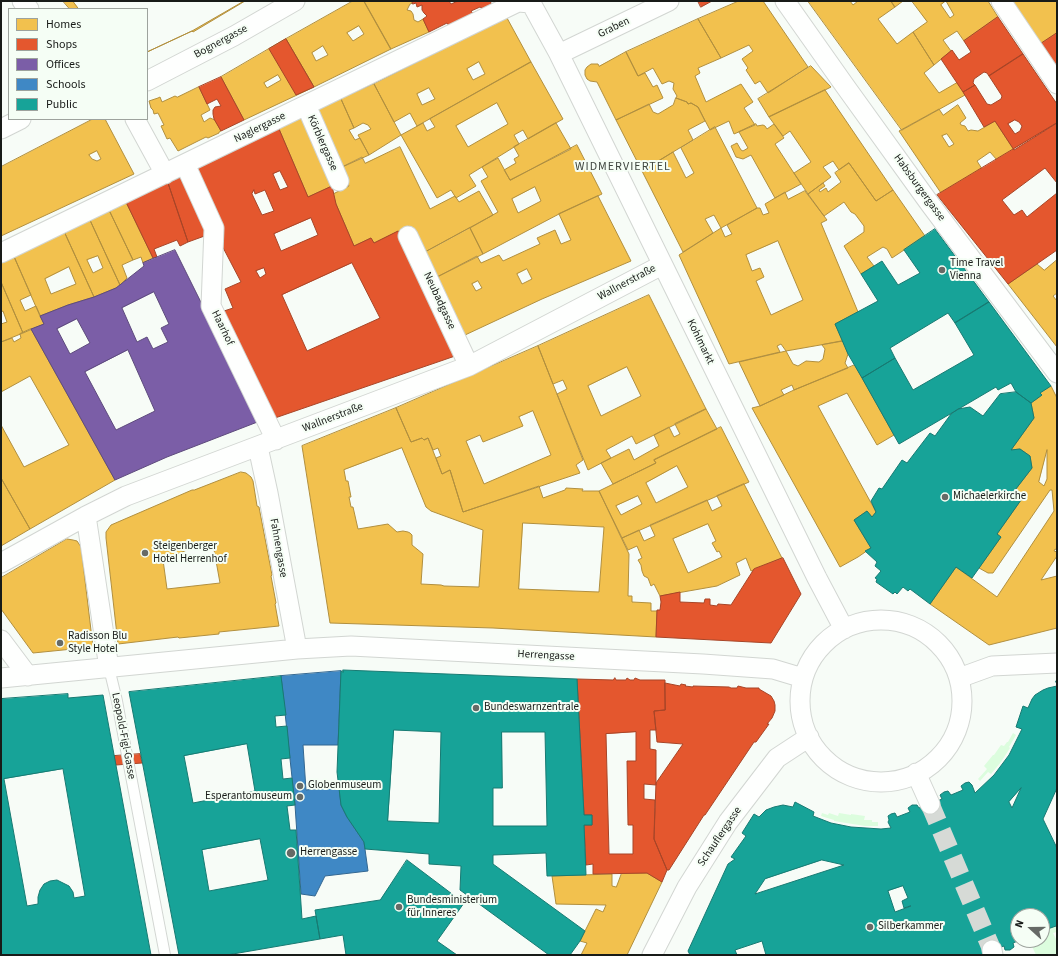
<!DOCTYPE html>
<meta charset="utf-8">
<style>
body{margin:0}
#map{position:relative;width:1058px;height:956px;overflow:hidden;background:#f7fcf7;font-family:"Source Sans 3",sans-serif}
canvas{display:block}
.frame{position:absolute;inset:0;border:2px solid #181b18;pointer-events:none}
.legend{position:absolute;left:8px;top:8px;width:140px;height:112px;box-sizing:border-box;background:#f5fef5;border:1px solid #9da39d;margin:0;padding:5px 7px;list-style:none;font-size:12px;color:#181b18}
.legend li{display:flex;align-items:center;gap:8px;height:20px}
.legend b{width:20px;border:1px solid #9da39d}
.north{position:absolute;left:1010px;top:908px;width:40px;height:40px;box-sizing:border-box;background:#f5fef5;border:1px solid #9da39d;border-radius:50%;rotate:291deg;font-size:11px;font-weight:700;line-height:16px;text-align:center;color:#181b18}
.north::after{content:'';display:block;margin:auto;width:14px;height:18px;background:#666a66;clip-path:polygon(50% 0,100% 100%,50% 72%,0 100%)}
</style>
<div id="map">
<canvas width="1058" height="956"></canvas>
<div class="frame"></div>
<ul class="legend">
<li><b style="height:11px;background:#f2c14e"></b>Homes</li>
<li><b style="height:11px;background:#e4572e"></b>Shops</li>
<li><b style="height:11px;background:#7b5ea7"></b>Offices</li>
<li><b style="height:11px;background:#3f88c5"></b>Schools</li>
<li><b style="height:11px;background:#17a398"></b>Public</li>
</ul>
<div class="north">N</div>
</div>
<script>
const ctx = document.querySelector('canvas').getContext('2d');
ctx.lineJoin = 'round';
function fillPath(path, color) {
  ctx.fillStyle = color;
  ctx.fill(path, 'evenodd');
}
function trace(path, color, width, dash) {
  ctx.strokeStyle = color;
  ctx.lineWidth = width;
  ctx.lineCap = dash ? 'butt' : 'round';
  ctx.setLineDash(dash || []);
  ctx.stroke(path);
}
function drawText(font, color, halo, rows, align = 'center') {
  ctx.font = font + ' "Source Sans 3",sans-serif';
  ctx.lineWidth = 4;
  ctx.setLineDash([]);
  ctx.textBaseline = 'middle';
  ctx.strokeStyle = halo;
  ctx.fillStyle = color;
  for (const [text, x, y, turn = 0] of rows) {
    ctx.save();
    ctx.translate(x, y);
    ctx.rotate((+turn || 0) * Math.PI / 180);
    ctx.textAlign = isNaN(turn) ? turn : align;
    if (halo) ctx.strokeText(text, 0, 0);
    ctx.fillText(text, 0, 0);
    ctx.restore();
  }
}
fillPath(new Path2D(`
 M1013,733l3,2 -7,12 1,1 -9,14 -10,12 -3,-2 -8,9 -2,-2 9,-10 -3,-3 9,-11h1l7,-10 3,1 3,-4h1z
 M822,813l6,2 1,-2 9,3 1,-3 12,2v-1l14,2 -1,4h8v2h6v4h-13l-31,-5v-1l-13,-4z
 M1056,926l1,6 -4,1 4,8v14h-21l-7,-15h13v-9z`), '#dcfdde');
const homes = new Path2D(`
 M63,1h182l-52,31 -1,-1 -45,21v-43h-77z
 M73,1h171l-52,30 -45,21v-43h-68z
 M353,1h11l27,48 -77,38 -28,-48zM359,26l5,8 -11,7 -6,-8zM323,46l5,9 -12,6 -4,-8z
 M364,1h48l1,2 -3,1 -3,6 4,1 2,3 1,6 4,2 5,-3 6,13 -38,17z
 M739,1h24l45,66 -40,26 -8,-12 -5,3 -9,-14 2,-2 -6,-9 11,-8 -4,-6 -28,13 -23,-39z
 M808,1h42l3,4 5,-4h33l4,6 -17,12 19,25 16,-12 21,33 -10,8 15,20 19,-11 7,13 -63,35z
 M891,1h12l-8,6z
 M912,1h76l10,16 -34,24 -7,-10 -14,9 8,11 -17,14 -21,-33 14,-10zM946,1l8,14 -4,3 -9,-13z
 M1012,1h45v32l-18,12z
 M507,18l24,44 -114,64 -7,-13 -16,9 -20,-38zM479,62l6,12 -12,6 -6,-11zM429,88l6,11 -13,6 -5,-11z
 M698,19l23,39 -23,10 2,5 -5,3 11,26 35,-18 12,18 -9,6 11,17 -21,9 -5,-13 -19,9 -12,-23 -7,-4 -3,1 -1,-2 -11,-4 1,-2 -4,-7 1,-6 -5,-2 -7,3 -9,-16 -15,8 -12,-24z
 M286,39l28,48 -70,33 -23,-43zM278,75l3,5 -14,8 -3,-5z
 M626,52l12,24 7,-3 8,14 4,-2 6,13 -47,22 -19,-38 -7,-1 -3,-2 -2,-4v-5l2,-3 4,-3h7l1,2z
 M531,62l32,57 -35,20 -5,-9 -9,5 5,9 -50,31 7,11 -20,12 -5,-8 -14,8 -36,-63 22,-12 4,8 8,-4 -5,-8zM497,103l11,21 -40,23 -12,-21z
 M811,66l20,21 -6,3 -56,27 -11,-18z
 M374,84l27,51 -32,20 -11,-20 13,-6 -3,-4 -5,-2 -9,5 -13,-29z
 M199,87l11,23 -9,5 3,7 6,-4 5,2 6,11 -2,1v1l-11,5 -2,-1 -28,14 -8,-13 -3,1 -6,-13 3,-1 -6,-12 -4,1 -1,-4 -2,-2 -2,-7 9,-3 2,-1 2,5 13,-6 2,1z
 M825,90l68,100 -17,11 -27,-38 -10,7 -6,-9 -10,6 8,10 -23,17 -14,-21 17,-11 -21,-31 -7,5 -14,-19z
 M676,98l11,4 1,2 3,-1 7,4 7,14 -17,9 5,10 -20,12 -31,19 -26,-51 33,-16 4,8 5,2 15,-9z
 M341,99l13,29 -5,2 6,10 5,-2 9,17 -29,13 -27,-55z
 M958,105l8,13 -6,5 1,2 4,1 3,5 3,-1 7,1 17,-10 19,29 -17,10 -7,-8 -13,9 5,8 -41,24 -42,-62 40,-22 4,6zM947,134l7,10 -5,3 -7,-11z
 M307,114l25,67v5l-24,11 -29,-68z
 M93,119h12l29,55 -133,62v-69zM97,151l4,8 -4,2 -5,-2 -3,-4z
 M556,123l15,26 -61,31 -6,-10 12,-7 -2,-4 5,-3 -5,-9z
 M756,124l1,2 6,-1 2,1 2,3 7,-5 10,14 -9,6 26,40 -26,14 -24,-43 -8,4 -7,-2 -5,-11 6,-3 4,7 2,1 5,-3 -9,-16z
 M715,127l42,81 -36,20 -7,-13 -9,4 8,14 -30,19 -41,-81 31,-19 13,26 8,-5 -13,-25z
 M577,145l25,49 -43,20 -76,40 -13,-26 28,-16 -17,-31 7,-4 -6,-10 16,-9 12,22zM535,187l6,14 -23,12 -6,-14z
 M400,147l30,62 25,-13 4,6 20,-11 14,24 -70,38 -14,-27 -35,17 -3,-5 -17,8 -18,-42 -3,-10 16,-8 -9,-18 22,-11 3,6z
 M849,163l27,38 17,-11 32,46 -33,22 -5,-9 -4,-2 -16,10 7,9 -13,8 -17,-28 20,-14v-6l-9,-12 -4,-2 -7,-10 -20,14 -16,-22 15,-11 2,3 -6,4 1,2 6,-4 2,4 13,-10 -6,-9z
 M805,191l22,29 -6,3 37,89 -23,12 8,17 -57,10 -5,-7 -4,2 3,6 -51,12 -50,-109 42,-27 4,9 7,-3 -5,-9 30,-17h3l3,7 6,-2 -4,-9 20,-12 3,7zM778,241l25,59 -32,15 -15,-34 8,-4 -4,-9 -8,3 -6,-16z
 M598,196l33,65 -89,38 -77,36 -28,-58 40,-21 4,7 18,-8 4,6 37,-17 -3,-6 18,-8 6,14 10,-4 -12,-26zM527,269l5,10 -10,5 -5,-10zM478,281l4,7 -6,3 -4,-7z
 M126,202l27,56 -10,5 -2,-6 -8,3 -24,-50z
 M109,210l24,50 -11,5 5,13 -7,7 -31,-67z
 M89,218l31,67 -4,3 -22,9 -31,-68zM98,256l5,12 -10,5 -6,-13z
 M470,228l13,26 -46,23 -13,-24z
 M63,229l31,68 -26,8 -28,11 -28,-64zM69,267l7,17 -25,10 -6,-15z
 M12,252l19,43 -11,5 5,11 11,-5 8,18 -21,9 -22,-51v-24z
 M1057,260v33l-4,3 4,5v46l-49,-63 29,-20 7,6z
 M1,282l22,51 -22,9v-18l6,-2 -4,-11 -2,1z
 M649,295l57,114 -70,35 -4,-8 -26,14 5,8 -23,12 -31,-76 10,-5 -4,-9 -10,4 -15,-38zM627,367l14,29 -40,20 -13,-30z
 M31,329l84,151 -85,49 -29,-51v-53l23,42 45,-22 -39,-69 -29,16v-50l11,-4 2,4 7,-4 -1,-4z
 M843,341l5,13 -3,9 3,5 -54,22 -2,-5 -11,5 3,5 -24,11 -21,-44 47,-11 7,13 5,2 8,-5 13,1 4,-3 2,-10 -3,-4z
 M538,346l45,114 -7,5 4,8 -117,39 -13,-42 -8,4 -6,-16 5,-2 -3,-8 -5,2 -5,-12 -4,2 -2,-2 -11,4 -15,-34zM533,411l18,44 -67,29 -18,-43 14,-6 3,7 40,-16 -4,-9z
 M855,365l39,70 -17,10 -30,-52 -29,13 58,106 -4,5 -5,-6 -13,9 17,28 -13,9 -18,10 -88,-159 8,-2 34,-16z
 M1051,386l6,12v152l-2,-1 -1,2 3,1v4l-16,24 16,-4v52l-68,17 -59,-41 26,-37 41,30 57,-86 -2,-21h-2l-57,83h-5l-9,-5 22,-31 -4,-3 24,-34 -9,-6 20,-26 -2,-12 -10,-7 -9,1 23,-32 -3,-15 11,-8 -2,-2zM1047,450v29l-3,7 -5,-4z
 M396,408l15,34 11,-4 2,2 4,-2 14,36 8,-4 13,42 76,-26 4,12 22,-8 1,-2 17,1 -1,2h17l30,63 -1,42h4v6l19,1v8h6l-1,26 -163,-9 -163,-5 -28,-177zM402,448l24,59 5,4 52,19 -4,57 -35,-1 -3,-1 -20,-1 2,-30 -11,-9v-10l-2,-2 -2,-1 -5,-1 -6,1 -9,-8 -30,5 -5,-22h-2l-2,-10h2l-3,-16h-2l-2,-11zM523,523l81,4 -5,65 -80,-3z
 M706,409l11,20 -63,31 2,3 -43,21 -12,-21 28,-14 5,11 25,-14 -5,-11 15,-8 5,10 6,-3 -5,-10z
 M721,427l28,55 -127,56 -23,-47 57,-28 -2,-3zM677,466l11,21 -32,16 -10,-20zM638,496l4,8 -21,11 -5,-9z
 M241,472l5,1 5,4 2,4 4,25 2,1 13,68 -1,1 5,27 -1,1 4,22 -60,6v2l-40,4 -1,-1 -60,7 -12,-106v-6l5,-7 81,-35h2zM213,544l7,39 -53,6 -4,-29 36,-15z
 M1,478l29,51 -29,17z
 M744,484l38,74 -31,13 -5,-13 -10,5 4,12 -23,11 -57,10 -6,-12 -3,2 -3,-8 -4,-2 -2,-5 -1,-6 -3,-5 4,-2 -5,-12 -9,4 -6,-12 17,-8 5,11 11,-5 -5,-11 57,-25 5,11 10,-5 -5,-10zM708,524l8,17 -4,2 5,9 2,-1 3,6 -34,16 -15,-34z
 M67,539l6,1 4,1 4,6 12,100 -60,6 -32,-44v-31z
 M622,873h25l15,9 -35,73h-46l6,-12 -7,-2 16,-32 7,3 3,-7 -50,-1 -4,-28 60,-2v12l4,1z`);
fillPath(homes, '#f2c14e');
trace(homes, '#b18f3e', 1);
const shops = new Path2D(`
 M412,1h37l2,3 7,-3h32l1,2v4l-8,2 -3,-2 -9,4 3,4 -24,12 -3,-4 -18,9 -6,-13 4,-3 -3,-3 -2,-3v-5l-5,2 -1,-4 -3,1z
 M698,1h14l-11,6z
 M998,17l25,37 -34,22 -2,-3 -3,-1 -10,7 -1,4 2,2 -12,7 -22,-33 11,-9 7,10 12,-8 -7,-11z
 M1057,33v37l-18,-25z
 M286,39l28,48 -18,8 -27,-46z
 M1023,54l34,50v19l-43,27 -19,-29 -11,6 -21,-35 12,-7 12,19 4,1 10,-6 1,-3 -13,-20zM1015,120l4,2 3,4 -2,5 -5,3 -7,-10z
 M221,77l23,43 -23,11 -7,-12 -1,-5v-4l2,-3 6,-1 -4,-7 -10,5 -8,-17z
 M1057,123v60l-12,-15 -43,32 12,15 8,-5 5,7 30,-24v57l-49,34 -71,-89z
 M279,129l29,68 24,-11 4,18 18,42 17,-8 3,5 24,-12 60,124 -186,64 -48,-108 9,-3 -8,-19 16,-7 -24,-46 -24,-65zM280,171l8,16 -8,3 -7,-16zM254,190l1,4 10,-4 9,21 -12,4 -10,-21zM311,218l7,17 -37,16 -7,-17zM352,263l28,55 -73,33 -25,-56zM264,268l2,6 -6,4 -4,-7z
 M185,176l25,58 -22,8 -20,-59z
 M168,183l20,59 -8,4 -3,-6 -23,9 3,8 -4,1 -27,-56z
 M783,558l18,36 -30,49 -115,-6 1,-27h3l1,-8 -1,-6 20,-4v10l24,1 1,-4h5v6l7,1 1,-2 13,1 23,-36z
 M615,678l1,2h10l1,-2 3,2h4l1,-2 5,2h25v30l-11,1 2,19h-6v19l6,1v35l-12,-1v15l11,1 -1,39 13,31 -5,12 -15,-9 -54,1v-10l-7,1 -2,-40h8v-10h-8l-7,-136 36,1zM636,732v29h-9l1,64h5v29h-24l-3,-120z
 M665,683l15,3 1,-2 5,1 -1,1 8,1v-1l36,1 2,1h6l1,-2 8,2h13v1l12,7 3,5 1,4v6l-3,7 -5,6h2l-13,18h-2l-49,73h-1l-35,55h-2l-13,-31 2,-56 27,-39 -26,-2 -3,-31 11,-1z
 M140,754l2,9 -26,2 -2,-9z`);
fillPath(shops, '#e4572e');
trace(shops, '#a74527', 1);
const offices = new Path2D(`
 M175,250l85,171 -93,36 -52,23 -84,-151 13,-5 -4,-8 28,-11 26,-8 22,-9 28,-22 -1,-3zM154,292l15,32 -8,4 7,14 -15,7 -6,-12 -10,5 -15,-34zM77,319l13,24 -20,11 -13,-25zM128,350l27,61 -39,19 -31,-58z`);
fillPath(offices, '#7b5ea7');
trace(offices, '#5d4a7c', 1);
const schools = new Path2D(`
 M341,671l-3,74h-35l3,45 33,-4 2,19 6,12 17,25 4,29 -43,5 -10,20 -14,-2 -6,-89 -14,-129z`);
fillPath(schools, '#3f88c5');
trace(schools, '#336791', 1);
const public = new Path2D(`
 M935,229l54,73 -34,21 -7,-10 -58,35 5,10 -33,20 -14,-24 -13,-30 43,-23 -17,-27 13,-8 8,-5 16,24 22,-12 -16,-23z
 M989,302l62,84 -11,7 2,2 -11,8 -15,-11 -5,-9 -13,7 -2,-3 -97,57 -37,-66 33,-20 18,32 61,-35 -19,-32z
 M1016,392l15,11 3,15 -23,32 9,-1 10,7 2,12 -20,26 9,6 -24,34 4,3 -29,41 -16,-11 -26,37 -20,-15 -2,2 -5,-4 -6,7 -2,-2 -2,2 -17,-12 1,-3 -2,-1 6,-7 -6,-5 2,-4 -12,-11 6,-3 -17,-28 13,-9 5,6 4,-5 -5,-11 8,-13 3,1 20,-29 5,3 23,-30 5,3 16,-22 7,-5 12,-2 13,9 17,-22z
 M343,670l234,9 7,136h8v10h-8l2,50 -39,1 -1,-23 -53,2v9l92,67 -5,10 -10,14h-21l-89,-65 1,-24 -32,-2v-10l-64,-5 -1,-7 -17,-25 -6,-12 -4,-33 4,-101 2,1zM394,730l47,2 -2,91 -51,-2zM502,732h43l2,94h-54v-38h9z
 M281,676l5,39 -11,1 1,11 11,-1 3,32 -9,1 2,20 9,-1 3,27 -8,1 3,24h6l6,89 14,-3 4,23 -93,16h-48l-50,-263zM247,744l8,47 -62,12 -9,-47zM260,839l8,41 -59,11 -7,-41z
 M1056,681h1v107l-14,31 14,29v80l-1,-2 -14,5v-15h-24v24h2l-7,3 1,4 -4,3h-5l-1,-4 -23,9h-215l-4,-14 -27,9 2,5h-47l-2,-4 40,-87 7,-5 -4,-2 15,-21 -4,-3 12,-19 5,3 7,-7 8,-3 9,-2 10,2 2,-5 19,10 -1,4 18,7 20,4 30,2 10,-1 -3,-6 1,-2 -1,-4 3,-2 4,-1 2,4 13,-5 -2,-4 4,-3h5l2,3 11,-4 12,-5 -2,-4 4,-3 4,-1 3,4 12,-5 -2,-4 4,-3 4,-1 3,3 3,8 19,-18 15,-20 13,-26 -6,-2 7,-21 5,2 4,-9 3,-4 8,-5 5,-2 9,-2zM1021,788l-9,20 -3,-6zM822,860l22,5 -89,29 10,-15zM903,886l5,12 -6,3 2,7 6,-2h1l-16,6 -7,-21z
 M68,694v4l35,-3 48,260h-150v-256zM63,769l22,127 -11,2 -1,-6 -4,-6 -12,-6 -7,1 -6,3 -4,6 -2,7v7l-11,2 -23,-127z
 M407,860l57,43 -27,38 20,14h-111l-3,-20 -23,4 -5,-29 65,-10z`);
fillPath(public, '#17a398');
trace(public, '#177a72', 1);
trace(new Path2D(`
 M930,804l62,146`), '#d6dad6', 19, [19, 10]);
const lane = new Path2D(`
 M109,668l8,33 10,54 38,200`);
const street = new Path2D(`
 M22,1l7,8
 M517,1l1,1 13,1 28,51 258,524 27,51
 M785,1l60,85 85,118 127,169
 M1001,1l56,83
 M559,54l110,-53
 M147,81l87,-45 61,-35
 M306,105l33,76
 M135,119l30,55
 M1,129l20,-10
 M185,164l29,64 -3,78 65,134
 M408,236l61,130
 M1,253l517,-251
 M258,447l10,46 29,156
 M86,516l23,152
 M1,563l85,-47 40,-20 343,-130 193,-101
 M800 701a81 81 0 1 1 162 0a81 81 0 1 1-162 0Z
 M1,640l27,36
 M1,678l296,-29 54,-3 352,18 70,5 30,9
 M959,678l33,-12 65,-3
 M916,773l14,31
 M992,950l1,5
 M652,955l35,-68 41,-65 49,-64 32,-21`);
trace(lane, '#d2d6d2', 12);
trace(street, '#d2d6d2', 21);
trace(lane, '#fefffe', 10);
trace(street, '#fefffe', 19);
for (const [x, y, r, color] of [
 [942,270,4,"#666a66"],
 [945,497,4,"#666a66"],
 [145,553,4,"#666a66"],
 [60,643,4,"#666a66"],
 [476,708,4,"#666a66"],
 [300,786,4,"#666a66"],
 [300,797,4,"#666a66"],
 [291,853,5,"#666a66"],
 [399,907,4,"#666a66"],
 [870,927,4,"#666a66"]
]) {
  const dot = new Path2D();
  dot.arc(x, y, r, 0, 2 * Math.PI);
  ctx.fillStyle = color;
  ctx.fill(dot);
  trace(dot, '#f5fef5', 1.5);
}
drawText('11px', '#181b18', '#f5fef5', [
 ["Graben",614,28,-26],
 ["Bognergasse",221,42,-28],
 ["Naglergasse",260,128,-26],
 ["Körblergasse",322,143,66],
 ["Habsburgergasse",919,188,54],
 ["Wallnerstraße",627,283,-28],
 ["Neubadgasse",439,301,65],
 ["Haarhof",222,328,64],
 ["Kohlmarkt",700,342,64],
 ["Wallnerstraße",333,418,-21],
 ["Fahnengasse",278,548,80],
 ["Herrengasse",546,656,3],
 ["Leopold-Figl-Gasse",123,736,79],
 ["Schauflergasse",720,837,-56]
]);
drawText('11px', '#181b18', '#f5fef5', [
 ["Time Travel",950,264],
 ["Vienna",950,277],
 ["Michaelerkirche",953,497],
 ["Steigenberger",153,547],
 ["Hotel Herrenhof",153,560],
 ["Radisson Blu",68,637],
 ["Style Hotel",68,650],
 ["Bundeswarnzentrale",484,708],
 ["Globenmuseum",308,786],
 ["Esperantomuseum",292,797,"right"],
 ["Herrengasse",300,853],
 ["Bundesministerium",407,901],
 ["für Inneres",407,914],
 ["Silberkammer",878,927]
], 'left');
ctx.letterSpacing = '1px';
drawText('12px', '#3f463f', '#f5fef5', [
 ["WIDMERVIERTEL",623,167]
]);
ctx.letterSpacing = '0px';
</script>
